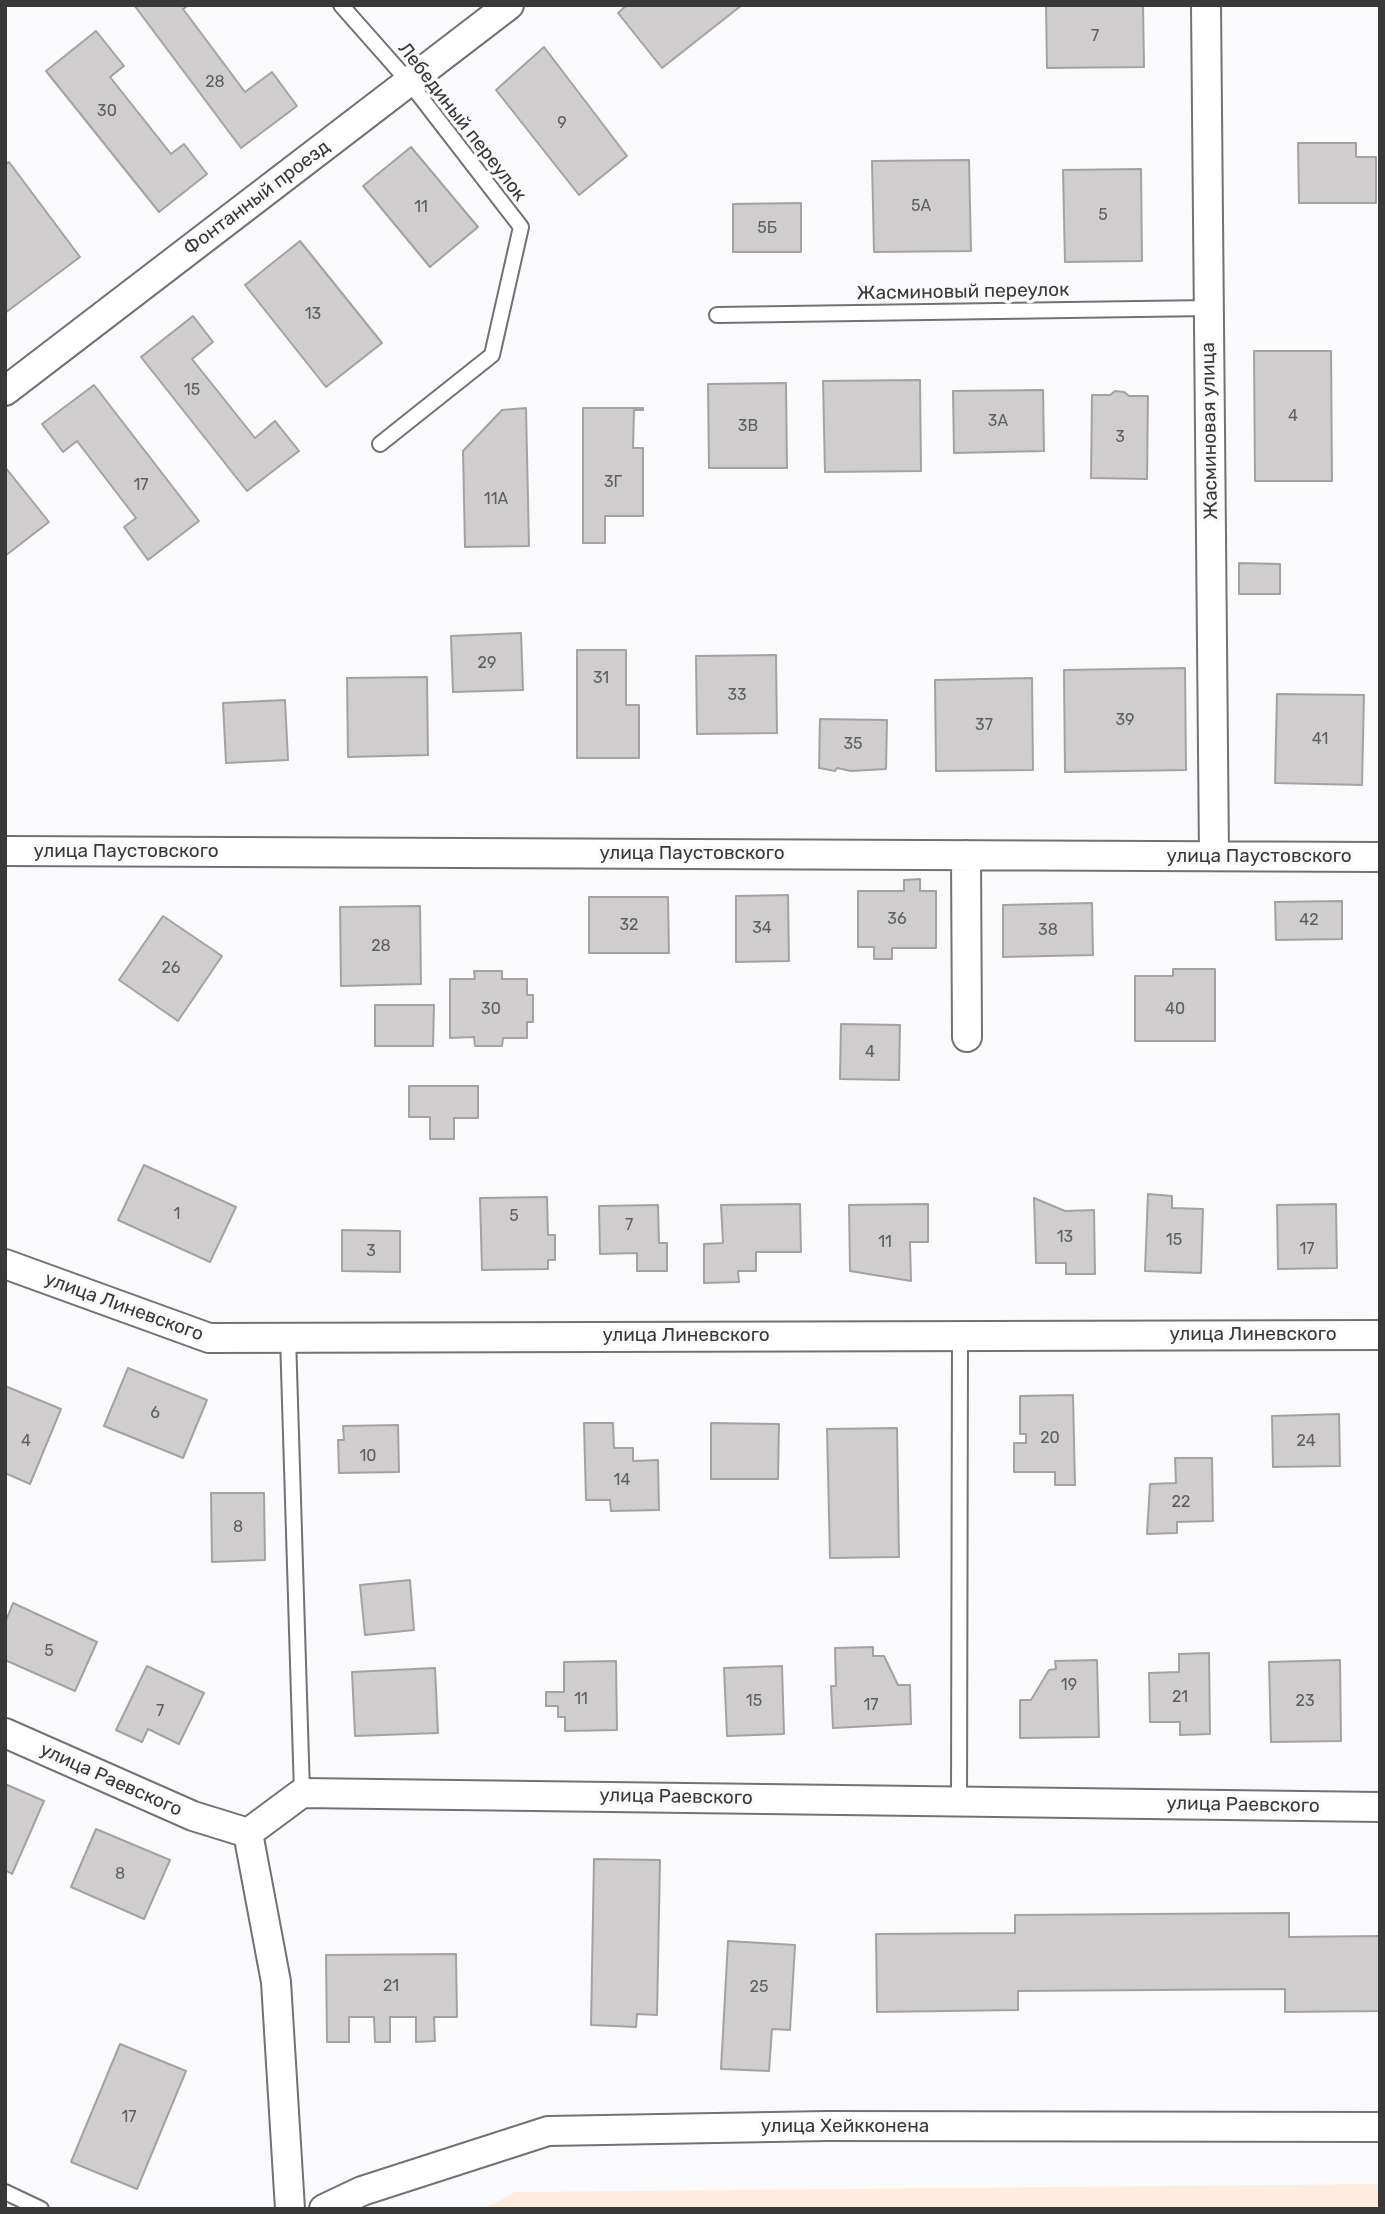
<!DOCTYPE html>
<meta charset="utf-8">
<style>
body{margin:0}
#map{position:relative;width:1385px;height:2214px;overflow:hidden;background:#fafafc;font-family:Rubik,sans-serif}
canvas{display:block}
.frame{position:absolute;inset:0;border:7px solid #39393a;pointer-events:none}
</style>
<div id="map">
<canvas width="1385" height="2214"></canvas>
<div class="frame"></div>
</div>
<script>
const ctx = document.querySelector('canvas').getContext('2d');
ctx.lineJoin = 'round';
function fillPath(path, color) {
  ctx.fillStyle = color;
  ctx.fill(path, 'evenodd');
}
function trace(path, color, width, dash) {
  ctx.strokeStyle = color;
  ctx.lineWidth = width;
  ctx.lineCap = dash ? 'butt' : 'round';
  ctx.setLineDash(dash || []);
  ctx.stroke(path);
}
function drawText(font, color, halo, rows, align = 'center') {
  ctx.font = font + ' Rubik,sans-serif';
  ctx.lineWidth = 7;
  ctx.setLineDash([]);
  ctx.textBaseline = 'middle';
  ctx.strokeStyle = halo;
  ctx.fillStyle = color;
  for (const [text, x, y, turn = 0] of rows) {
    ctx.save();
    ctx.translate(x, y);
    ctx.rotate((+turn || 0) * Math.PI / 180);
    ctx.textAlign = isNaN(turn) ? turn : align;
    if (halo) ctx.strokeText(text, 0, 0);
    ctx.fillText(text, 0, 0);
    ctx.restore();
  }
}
fillPath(new Path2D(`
 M1380,2184v25h-896l31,-17z`), '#feeddc');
const building = new Path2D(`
 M134,5h55l-6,4 62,83 27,-20 25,34 -56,42z
 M627,5h115l-80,63 -44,-55z
 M1046,5h97l1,62 -97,1z
 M96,31l28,35 -14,11 61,77 13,-10 23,30 -48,38 -113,-141z
 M544,47l83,109 -48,39 -83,-105z
 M1298,143h58v14h20v46h-77z
 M411,147l67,80 -48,40 -67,-81z
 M969,160l2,91 -97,1 -2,-91z
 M9,162l71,95 -75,56v-149z
 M1141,169l1,92 -77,1 -2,-92z
 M801,203v49h-68v-48z
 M300,241l82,102 -56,44 -81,-102z
 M193,316l20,26 -21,17 63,79 20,-17 24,30 -52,40 -106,-134z
 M1254,351h77l1,130h-77z
 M920,380l1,91 -96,1 -2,-91z
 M786,383l1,85h-78l-1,-84z
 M94,385l105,136 -51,39 -24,-33 12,-9 -59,-77 -14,11 -21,-28z
 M1043,390l1,61 -90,2 -1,-62z
 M1115,391l9,1 5,4h19l-1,83 -56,-1 1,-83h18z
 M526,408l3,138 -64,1 -2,-96 39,-41z
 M583,408h60v2h-9l-1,38h10v68h-38v27h-22z
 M5,467l44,55 -44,34z
 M1239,563l41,1v30h-41z
 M521,633l2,57 -70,2 -2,-56z
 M577,650h49v55h13v53h-62z
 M776,655l1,78 -80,1 -1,-78z
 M1185,668l1,102 -121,2 -1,-102z
 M427,677l1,78 -80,2 -1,-79z
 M1032,678l1,92 -97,1 -1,-91z
 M1277,694l87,1 -2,90 -87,-2z
 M285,700l3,60 -62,3 -3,-60z
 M820,719l67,1 -1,49 -35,2 -14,-3 -2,3 -16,-3z
 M920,879v12h16v57h-44v11h-18v-12h-16v-56h46v-11z
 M788,895l1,66 -53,1v-66z
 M589,897h79l1,56h-80z
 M1342,901v38l-66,1 -1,-38z
 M1092,903l1,52 -90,2v-52z
 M420,906l1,78 -80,2 -1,-79z
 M163,916l59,40 -44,65 -59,-41z
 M1173,969h42v72h-80v-65h38z
 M474,971h28v8h25v16h6v27h-6v16h-24l-1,8h-27l-1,-9 -24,1v-59h25z
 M375,1005h59l-1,41h-58z
 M841,1024l59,1 -1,55 -59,-1z
 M409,1086h69v32h-24v21h-24v-22h-21z
 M144,1165l92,42 -26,55 -92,-42z
 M1148,1194l24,2v12l31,1 -2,64 -56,-2z
 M547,1197l1,38h7v25h-7v9l-66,1 -2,-72z
 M1034,1198l31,13 29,-1 1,64h-29v-11h-30z
 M800,1204l1,48h-45v19h-18l1,11 -35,1v-39l19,-1 -2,-38z
 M928,1204v38h-18l1,39 -61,-10 -1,-66z
 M1336,1204l1,64 -59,1 -1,-64z
 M658,1205l1,38h8v28h-30v-18l-37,1 -1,-48z
 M342,1230l58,1v41l-58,-1z
 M128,1368l79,32 -24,58 -79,-32z
 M5,1386l56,23 -31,75 -25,-11z
 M1073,1395l2,90h-20v-13h-41v-29h12v-9h-6v-38z
 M1339,1414l1,52 -67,1 -1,-51z
 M584,1423h29l1,25h19v13l25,-1 1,50 -48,1 -1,-11h-24z
 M711,1423l68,1 -1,55h-67z
 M398,1425l1,47 -60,1 -1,-33h6l-1,-14z
 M897,1428l2,129 -69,1 -3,-129z
 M1175,1458h37l1,63 -36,1v11l-30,1 3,-50 26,-1z
 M211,1493h53l1,67 -53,2z
 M410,1580l4,50 -49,5 -5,-50z
 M13,1603l84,39 -22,49 -70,-31v-37z
 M873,1647v9h11l14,29h12l1,39 -78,4 -2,-42h5l-1,-38z
 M1209,1653l1,81 -30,1v-13h-30l-1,-49 30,-1v-18z
 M1097,1660l2,77 -79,1v-38h11l18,-30 7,-1 -1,-8z
 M1340,1660l1,81 -70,1 -2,-80z
 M616,1661l1,69 -52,1v-14h-7v-11h-12v-14h18v-30z
 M147,1666l57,27 -25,51 -31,-15 -6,13 -26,-12z
 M782,1666l2,68 -57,2 -3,-68z
 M435,1668l3,65 -83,3 -3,-64z
 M5,1784l39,17 -32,73 -7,-4z
 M96,1829l74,31 -26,59 -73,-32z
 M594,1859l66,1 -3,155 -20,-1 -1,13 -45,-2z
 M1289,1913v24l91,-1v75l-95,1v-23l-267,2v19l-141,2 -1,-78 139,-1v-18z
 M728,1941l67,4 -5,85 -18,-1 -3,42 -48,-2z
 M456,1954l1,63h-23l1,24 -19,1v-25h-26v25h-15l-1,-25h-25v25h-22l-1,-87z
 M120,2044l66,27 -49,118 -66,-27z`);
fillPath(building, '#cfcdcd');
trace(building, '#a4a1a1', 2);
const service = new Path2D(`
 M341,5l68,77 112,145 -29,128 -112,89
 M717,315l492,-7
 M288,1337l14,456
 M959,1801l1,-466
 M5,2192l36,17`);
const minor = new Path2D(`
 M1206,5l8,851
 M5,391l504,-386
 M5,851l1375,6
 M966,855l1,182
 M5,1264l204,74 1171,-3
 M5,1733l188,83 55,17 54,-40 1078,14
 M248,1833l28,149 14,227
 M324,2209l38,-18 186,-60 279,-5 553,1`);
trace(service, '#727274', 18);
trace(minor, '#727274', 32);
trace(service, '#fff', 14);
trace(minor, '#fff', 28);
drawText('16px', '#5e5e5f', null, [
 ["7",1095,36],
 ["28",215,82],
 ["30",107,111],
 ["9",562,123],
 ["5А",921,206],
 ["11",421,207],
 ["5",1103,215],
 ["5Б",767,228],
 ["13",313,314],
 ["15",192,390],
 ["4",1293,416],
 ["3А",998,421],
 ["3В",748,426],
 ["3",1120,437],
 ["3Г",613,482],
 ["17",141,485],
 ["11А",496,499],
 ["29",487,663],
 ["31",601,678],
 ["33",737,695],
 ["39",1125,720],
 ["37",984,725],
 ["41",1320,739],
 ["35",853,744],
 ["36",897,919],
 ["42",1309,920],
 ["32",629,925],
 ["34",762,928],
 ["38",1048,930],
 ["28",381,946],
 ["26",171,968],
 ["30",491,1009],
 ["40",1175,1009],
 ["4",870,1052],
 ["1",177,1214],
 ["5",514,1216],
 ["7",629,1225],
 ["13",1065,1237],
 ["15",1174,1240],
 ["11",885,1242],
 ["17",1307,1249],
 ["3",371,1251],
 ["6",155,1413],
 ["20",1050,1438],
 ["4",26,1441],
 ["24",1306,1441],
 ["10",368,1456],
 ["14",622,1480],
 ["22",1181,1502],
 ["8",238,1527],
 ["5",49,1651],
 ["19",1069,1685],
 ["21",1180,1697],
 ["11",581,1699],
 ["15",754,1701],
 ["23",1305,1701],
 ["17",871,1705],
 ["7",160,1711],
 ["8",120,1874],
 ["21",391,1986],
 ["25",759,1987],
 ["17",129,2117]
]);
drawText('19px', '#39393a', '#fafafc', [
 ["Лебединый переулок",462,122,52],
 ["Фонтанный проезд",257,198,-37],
 ["Жасминовый переулок",963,292,-1],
 ["Жасминовая улица",1210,431,-91],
 ["улица Паустовского",126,852],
 ["улица Паустовского",692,854],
 ["улица Паустовского",1259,857],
 ["улица Линевского",124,1307,20],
 ["улица Линевского",1253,1335],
 ["улица Линевского",686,1336],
 ["улица Раевского",111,1780,24],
 ["улица Раевского",676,1797,1],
 ["улица Раевского",1243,1805,1],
 ["улица Хейкконена",845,2127]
]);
</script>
